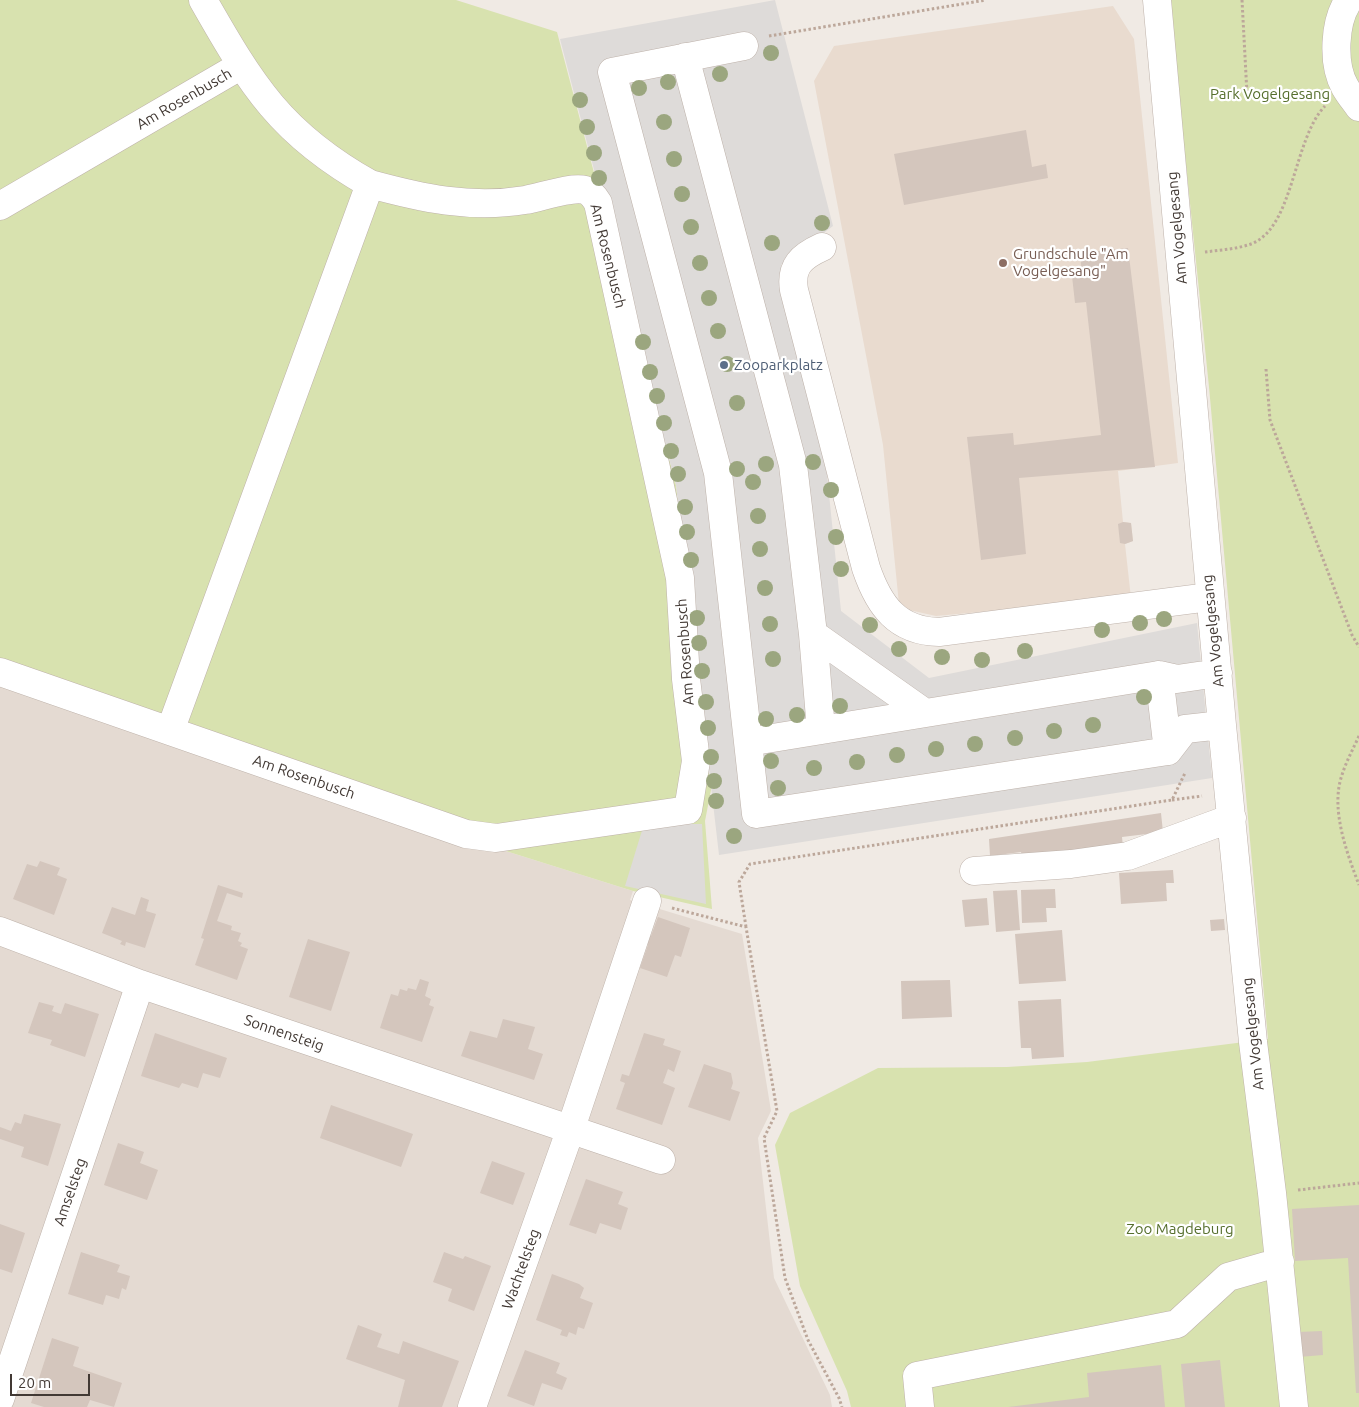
<!DOCTYPE html>
<style>
body{margin:0}
#map{position:relative;width:1359px;height:1407px;overflow:hidden;background:#f0eae4;font-family:Ubuntu,sans-serif}
canvas{display:block}
.scale{position:absolute;left:10px;top:1374px;width:80px;height:22px;box-sizing:border-box;border:2px solid #423934;border-top:0;padding-left:6px;font-size:15px;line-height:18px;white-space:nowrap;color:#423934;-webkit-text-stroke:4px #fff;paint-order:stroke}
</style>
<div id="map">
<canvas width="1359" height="1407"></canvas>
<div class="scale">20 m</div>
</div>
<script>
const ctx = document.querySelector('canvas').getContext('2d');
ctx.lineJoin = 'round';
function fillPath(path, color) {
  ctx.fillStyle = color;
  ctx.fill(path, 'evenodd');
}
function trace(path, color, width, dash) {
  ctx.strokeStyle = color;
  ctx.lineWidth = width;
  ctx.lineCap = dash ? 'butt' : 'round';
  ctx.setLineDash(dash || []);
  ctx.stroke(path);
}
function drawText(font, color, halo, rows, align = 'center') {
  ctx.font = font + ' Ubuntu,sans-serif';
  ctx.lineWidth = 4.5;
  ctx.setLineDash([]);
  ctx.textBaseline = 'middle';
  ctx.strokeStyle = halo;
  ctx.fillStyle = color;
  for (const [text, x, y, turn = 0] of rows) {
    ctx.save();
    ctx.translate(x, y);
    ctx.rotate((+turn || 0) * Math.PI / 180);
    ctx.textAlign = isNaN(turn) ? turn : align;
    if (halo) ctx.strokeText(text, 0, 0);
    ctx.fillText(text, 0, 0);
    ctx.restore();
  }
}
fillPath(new Path2D(`
 M0,677l493,170 140,44 -3,9 112,34 29,177 -13,27 16,140 56,117 2,12h-832z`), '#e4dad2');
fillPath(new Path2D(`
 M1113,6l21,33 44,424 -60,8 5,51 8,1 2,18 -8,3 6,54 -195,18 -27,-6 -10,-6 -16,-159 -69,-364 20,-35z`), '#e9dbcf');
fillPath(new Path2D(`
 M0,0h456l101,32 119,453 35,305 -6,31 7,88 -79,-18 -140,-44 -493,-170z
 M1169,0h190v1407h-508l-4,-16 -47,-105 -25,-141 15,-32 88,-45 129,-1 80,-5 181,-23 -59,-652z`), '#d8e2af');
fillPath(new Path2D(`
 M775,0l58,226 -52,39 45,200 15,146 88,67 268,-55 15,155 -493,77 -43,-370 -116,-446z
 M644,824h58l4,80 -81,-18z`), '#dedbd9');
fillPath(new Path2D(`
 M1026,130l6,37 14,-3 2,14 -144,27 -10,-51z
 M1128,248l27,219 -136,11 7,76 -45,6 -14,-123 46,-4 1,12 87,-10 -15,-133 -11,1 -3,-27 10,-1 -2,-22z
 M1123,522l8,1 2,18 -8,3 -5,-1 -2,-19z
 M1161,813l2,19 -41,5 1,10 -101,10 -1,-5 -31,4 -1,-17z
 M40,861l20,7 -3,7 10,4 -13,36 -41,-16 14,-35 10,3z
 M1173,870l1,13h-8l1,18 -46,3 -2,-31z
 M218,885l25,8 -1,5 -15,-5 -10,28 15,5 -1,4 10,3 -3,8 4,2 -2,3 8,3 -11,31 -42,-15 9,-26 -3,-1z
 M1055,889l1,19h-10l1,14 -25,1 -1,-33z
 M1017,890l3,40 -24,2 -3,-41z
 M141,897l8,3 -3,11 10,3 -11,34 -19,-6 -1,4 -5,-2 2,-3 -20,-8 10,-26 23,8z
 M987,898l2,27 -24,2 -3,-27z
 M658,917l32,11 -9,29 -6,-2 -8,22 -27,-9 8,-23 -5,-2 3,-9 5,2z
 M1224,919l1,11 -14,1 -1,-11z
 M1062,930l4,51 -47,3 -4,-50z
 M308,939l42,13 -19,59 -42,-14z
 M420,979l9,3 -4,14 6,3 -2,6 5,2 -12,35 -42,-14 11,-34 7,2 2,-7 7,2 1,-3 8,2z
 M950,980l2,37 -50,2 -1,-38z
 M1061,999l3,58 -32,2 -1,-11h-10l-3,-47z
 M39,1002l15,4 -2,5 9,3 4,-11 34,11 -14,43 -35,-12 2,-5 -24,-7z
 M503,1019l32,8 -7,22 15,5 -9,26 -73,-24 9,-25 27,7z
 M155,1033l72,25 -7,20 -17,-5 -5,15 -16,-5 -3,5 -38,-12z
 M644,1033l21,6 -2,6 18,6 -7,21 -6,-3 -5,14 12,5 -13,37 -46,-16 9,-26 -5,-2 2,-7 7,2z
 M704,1064l27,9 2,10 -2,6 9,3 -10,29 -42,-14z
 M331,1105l82,29 -12,33 -81,-29z
 M24,1114l37,10 -13,42 -27,-9 3,-10 -24,-8v-12l11,4 4,-9 6,2z
 M118,1143l26,9 -4,11 18,7 -11,30 -43,-15z
 M492,1161l33,12 -12,32 -33,-12z
 M586,1179l37,13 -5,12 10,4 -7,22 -21,-7 -4,11 -27,-9z
 M1359,1205v188h-3l-8,-135 -53,3 -3,-52z
 M0,1224l25,9 -13,40 -12,-4z
 M81,1252l39,13 -3,7 13,4 -4,14 -4,-2 -3,11 -13,-4 -3,10 -35,-11z
 M444,1252l19,7 2,-3 26,10 -17,45 -26,-10 4,-12 -19,-7z
 M552,1274l27,10 5,4 -4,10 13,5 -9,26 -6,-2 -2,8 -7,-3 -2,5 -7,-2 2,-5 -26,-10z
 M358,1325l24,9 -5,13 22,7 4,-13 56,20 -17,46h-44l7,-27 -59,-21z
 M1322,1331l1,24 -24,2 -1,-25z
 M52,1338l27,9 -6,19 49,17 -8,24 -24,-7 -3,7h-43l-13,-4z
 M525,1350l35,13 -4,10 11,5 -5,12 -20,-7 -8,23 -27,-10z
 M1220,1360l5,47h-40l-4,-43z
 M1161,1365l4,42h-157l81,-10 -2,-24z`), '#d4c6bd');
const minor = new Path2D(`
 M1157,0l65,725 31,317 19,151 22,214
 M1349,0c-15,21 -17,64 -4,87 4,7 9,13 14,20
 M744,46l-132,26 106,401 38,341 412,-63 17,-22 37,-4
 M685,57l108,408 20,169 8,96
 M0,206l240,-140
 M822,247c-20,9 -32,19 -28,43l72,278c13,38 31,63 73,64l270,-35
 M813,634l112,79
 M0,672l466,162 30,4 192,-28 8,-49 -10,-82 -6,-101 -82,-375c-3,-5 -7,-11 -13,-13 -14,-4 -46,8 -60,10 -54,9 -104,-2 -155,-16
 M1159,675l9,76
 M170,731l200,-547c-89,-50 -118,-98 -167,-184
 M748,742l411,-67 18,4 41,-6
 M974,871l97,-7 57,-8 104,-38
 M0,931l140,53 521,176
 M0,1399l140,-415
 M472,1407l98,-276 77,-230
 M920,1407l-3,-31 260,-52 51,-47 52,-15`);
trace(minor, '#beb2aa', 29);
trace(new Path2D(`
 M1242,0l5,94
 M769,36l217,-36
 M1205,252c15,-2 32,-3 46,-8 43,-16 42,-105 74,-138
 M1266,369l4,51 82,215 7,12
 M1359,736c-6,13 -13,26 -17,39 -12,34 5,78 17,110
 M1172,800l30,-4
 M672,908l74,19 31,184 -13,27 21,140 23,62 31,58 3,9
 M746,927l-7,-45 11,-18 415,-63 7,-1 13,-27
 M1298,1190l61,-7`), '#bca79a', 3, [2.5, 2.5]);
trace(minor, '#fff', 28);
ctx.fillStyle = '#9ba67f';
for (const [x, y] of [
 [771,53],
 [720,74],
 [668,82],
 [639,88],
 [580,100],
 [664,122],
 [587,127],
 [594,153],
 [674,159],
 [599,178],
 [682,194],
 [822,223],
 [691,227],
 [772,243],
 [700,263],
 [709,298],
 [718,331],
 [643,342],
 [727,364],
 [650,372],
 [657,396],
 [737,403],
 [664,423],
 [671,451],
 [813,462],
 [766,464],
 [737,469],
 [678,474],
 [753,482],
 [831,490],
 [685,507],
 [758,516],
 [687,532],
 [836,537],
 [760,549],
 [691,560],
 [841,569],
 [765,588],
 [697,618],
 [1164,619],
 [1140,623],
 [770,624],
 [870,625],
 [1102,630],
 [699,643],
 [899,649],
 [1025,651],
 [942,657],
 [773,659],
 [982,660],
 [702,671],
 [1144,697],
 [706,702],
 [840,706],
 [797,715],
 [766,719],
 [1093,725],
 [708,728],
 [1054,731],
 [1015,738],
 [975,744],
 [936,749],
 [897,755],
 [711,757],
 [771,761],
 [857,762],
 [814,768],
 [714,781],
 [778,788],
 [716,801],
 [734,836]
]) {
  ctx.beginPath();
  ctx.arc(x, y, 8, 0, 2 * Math.PI);
  ctx.fill();
}
for (const [x, y, r, color] of [
 [1003,263,5,"#8d6e63"],
 [724,365,5,"#5c6f8a"]
]) {
  const dot = new Path2D();
  dot.arc(x, y, r, 0, 2 * Math.PI);
  ctx.fillStyle = color;
  ctx.fill(dot);
  trace(dot, '#fff', 2);
}
drawText('15px', '#566f2d', '#fff', [
 ["Park Vogelgesang",1270,94],
 ["Zoo Magdeburg",1180,1229]
]);
drawText('15px', '#423934', '#fff', [
 ["Am Rosenbusch",184,99,-30],
 ["Am Vogelgesang",1177,228,-95],
 ["Am Rosenbusch",608,256,76],
 ["Am Vogelgesang",1213,631,-96],
 ["Am Rosenbusch",685,652,-94],
 ["Am Rosenbusch",304,777,19],
 ["Sonnensteig",284,1033,19],
 ["Am Vogelgesang",1253,1034,-96],
 ["Amselsteg",70,1192,-71],
 ["Wachtelsteg",521,1269,-70]
]);
drawText('15px', '#785e54', '#fff', [
 ["Grundschule \"Am",1013,254],
 ["Vogelgesang\"",1013,271]
], 'left');
drawText('15px', '#4e5e75', '#fff', [
 ["Zooparkplatz",734,365]
], 'left');
</script>
